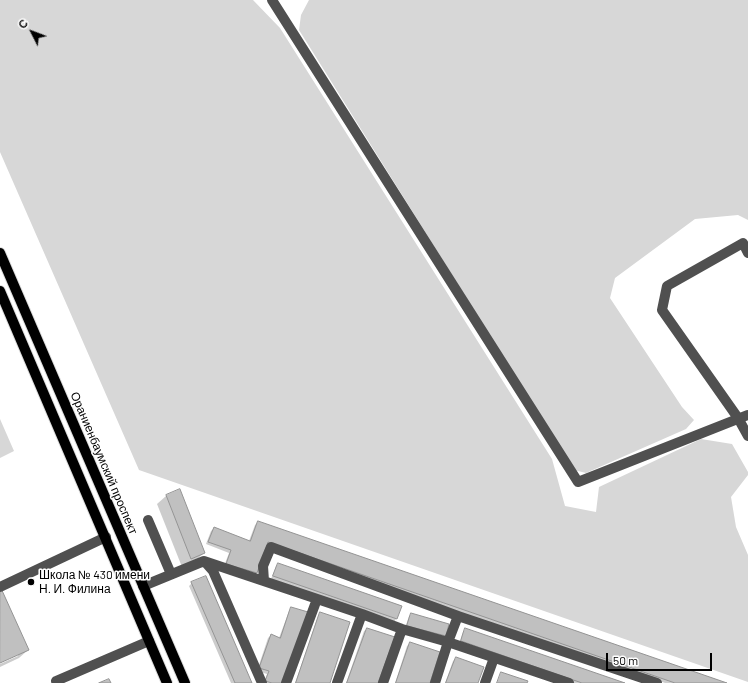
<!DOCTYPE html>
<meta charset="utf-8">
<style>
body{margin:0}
#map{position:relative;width:748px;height:683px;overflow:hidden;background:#fff;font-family:Barlow,sans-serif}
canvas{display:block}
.north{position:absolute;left:12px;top:12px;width:40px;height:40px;-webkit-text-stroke:3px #fff;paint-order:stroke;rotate:312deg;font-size:11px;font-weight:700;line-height:16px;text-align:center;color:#000}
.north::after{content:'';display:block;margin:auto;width:14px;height:18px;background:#000;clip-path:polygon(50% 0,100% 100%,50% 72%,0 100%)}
.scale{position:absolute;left:606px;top:653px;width:106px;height:18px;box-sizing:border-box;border:2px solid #000;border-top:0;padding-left:5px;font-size:12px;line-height:14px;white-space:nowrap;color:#000;-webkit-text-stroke:3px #fff;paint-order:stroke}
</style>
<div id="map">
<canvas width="748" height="683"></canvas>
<div class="north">С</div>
<div class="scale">50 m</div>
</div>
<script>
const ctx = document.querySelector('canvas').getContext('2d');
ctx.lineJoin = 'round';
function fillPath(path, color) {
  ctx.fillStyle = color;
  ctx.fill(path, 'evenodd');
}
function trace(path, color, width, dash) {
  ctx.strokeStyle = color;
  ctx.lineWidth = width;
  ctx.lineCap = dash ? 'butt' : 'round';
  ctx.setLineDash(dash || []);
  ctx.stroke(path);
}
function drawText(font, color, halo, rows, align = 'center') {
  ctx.font = font + ' Barlow,sans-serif';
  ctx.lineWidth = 3;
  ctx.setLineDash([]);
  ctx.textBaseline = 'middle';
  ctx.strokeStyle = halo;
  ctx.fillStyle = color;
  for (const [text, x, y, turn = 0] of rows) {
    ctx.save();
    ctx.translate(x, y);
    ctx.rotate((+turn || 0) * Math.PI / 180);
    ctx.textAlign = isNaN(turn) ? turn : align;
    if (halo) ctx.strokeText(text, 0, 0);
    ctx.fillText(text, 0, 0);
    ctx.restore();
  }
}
fillPath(new Path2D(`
 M0,0h253l27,28 272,431 13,47 31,6 3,-25 102,-48 31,5 16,28v3l-17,22 5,30 12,28v127l-609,-212 -139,-318z
 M309,0h439v220l-10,-5 -43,4 -80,59 -5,20 72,109 12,13 -8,9 -100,44 -12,-3 -275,-440 2,-15z
 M0,419l14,32 -14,7z`), '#d7d7d7');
fillPath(new Path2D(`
 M179,491l25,62 -9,8 -13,6 -25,-63 9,-8z
 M258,522l466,161h-59l-399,-138 -10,28 -3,2 -29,-9 5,-13 -23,-9 5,-13 3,-3 35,13 6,-16z
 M278,564l123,42 -5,13 -2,3 -123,-43 5,-13z
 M192,583l59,100h-20l-42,-97z
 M0,589l28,61 -9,8 -19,9v-3l18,-8v-3l-18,9z
 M291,608l-9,75h-18l3,-9 -10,-3 11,-33 3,-3 8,3 10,-27z
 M320,613l9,70h-34l23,-67z
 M411,614l34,21 -3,3 -37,-10 4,-12z
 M367,629l10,54h-31l18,-52z
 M466,629l155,54h-48l-114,-39 4,-12z
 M410,643l19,40h-34l12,-37z
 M456,658l21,25h-32l8,-22z`), '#0003');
const building = new Path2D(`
 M180,489l25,64 -14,6 -25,-64z
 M258,521l469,162h-52l-407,-141 -11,31 -31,-9 5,-14 -23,-8 6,-15 36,14z
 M278,563l124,43 -5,13 -124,-43z
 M206,576l46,107h-17l-44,-101z
 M0,586l29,64 -29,13z
 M291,607l17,5 -25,71h-11l-7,-2 4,-10 -10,-3 12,-34 9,4z
 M320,612l30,10 -20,61h-34z
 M411,613l38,11 -3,12 -39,-10z
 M367,628l28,9 -17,46h-31z
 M465,628l160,55h-43l-121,-42z
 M410,642l30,10 -10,31h-34z
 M456,657l28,10 -6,16h-32z
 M501,672l27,9 -1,2h-30z
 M109,679l2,4h-12z`);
fillPath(building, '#c0c0c0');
trace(building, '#949494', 1);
const major = new Path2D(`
 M0,253l185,430
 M0,291l167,392`);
trace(major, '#dbdbdb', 12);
trace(new Path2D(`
 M272,0l306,482 170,-67
 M748,253l-5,-10 -76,43 -5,24 76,108 10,18
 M148,520l23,54
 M205,562l8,9 49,112
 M264,581l-1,-15 8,-19 187,69 199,67
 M143,586l61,-25 158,53 40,15 46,13 121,41
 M0,587l106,-50
 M57,683l-1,-2 93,-40
 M286,683l31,-84
 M337,683l25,-69
 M383,683l19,-54
 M435,683l13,-41 10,-26
 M485,683l9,-25`), '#505050', 10);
trace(major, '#000', 10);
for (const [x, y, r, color] of [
 [31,582,4,"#000"]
]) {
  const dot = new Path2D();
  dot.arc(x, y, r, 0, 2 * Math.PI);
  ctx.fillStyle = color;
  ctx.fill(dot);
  trace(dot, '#fff', 1.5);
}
drawText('12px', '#000', '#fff', [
 ["Ораниенбаумский проспект",104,463,67]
]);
drawText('12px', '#000', '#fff', [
 ["Школа № 430 имени",39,575],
 ["Н. И. Филина",39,589]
], 'left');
</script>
